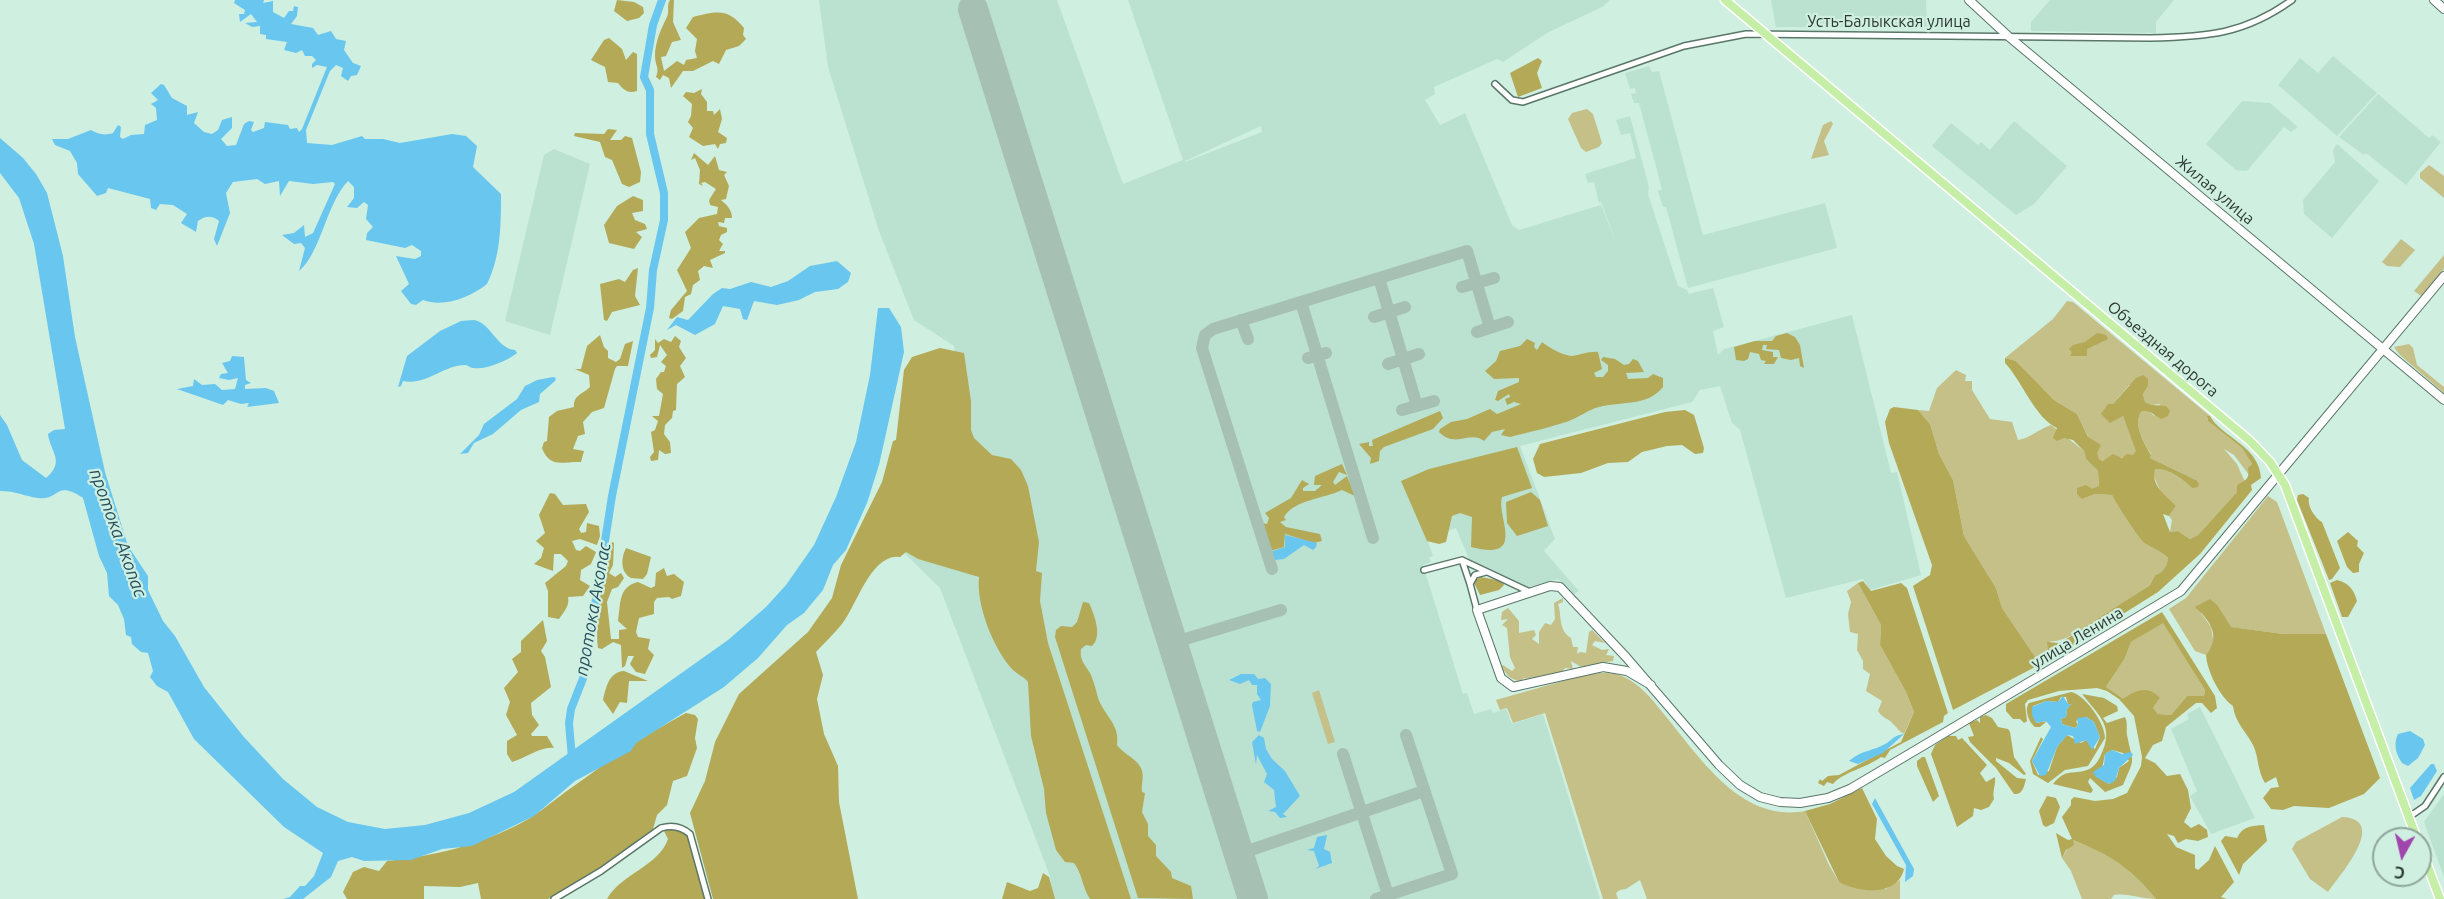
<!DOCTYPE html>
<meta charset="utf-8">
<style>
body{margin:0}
#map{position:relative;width:2444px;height:899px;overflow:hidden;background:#cfefe0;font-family:Ubuntu,sans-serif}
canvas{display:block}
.north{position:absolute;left:2372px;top:827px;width:60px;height:60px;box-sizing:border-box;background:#cfefe0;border:2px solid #8ea69b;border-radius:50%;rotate:188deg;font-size:16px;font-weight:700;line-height:24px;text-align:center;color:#2c3833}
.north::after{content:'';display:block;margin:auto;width:21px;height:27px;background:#a044ae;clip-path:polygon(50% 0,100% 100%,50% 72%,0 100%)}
</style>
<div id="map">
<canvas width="2444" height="899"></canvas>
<div class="north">С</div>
</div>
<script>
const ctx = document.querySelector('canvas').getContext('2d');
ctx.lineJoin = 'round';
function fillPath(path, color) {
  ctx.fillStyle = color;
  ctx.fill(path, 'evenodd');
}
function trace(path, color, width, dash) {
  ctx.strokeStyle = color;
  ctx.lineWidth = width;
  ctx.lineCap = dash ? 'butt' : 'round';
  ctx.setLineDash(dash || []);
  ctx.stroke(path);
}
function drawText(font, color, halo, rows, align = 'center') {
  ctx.font = font + ' Ubuntu,sans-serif';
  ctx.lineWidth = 4.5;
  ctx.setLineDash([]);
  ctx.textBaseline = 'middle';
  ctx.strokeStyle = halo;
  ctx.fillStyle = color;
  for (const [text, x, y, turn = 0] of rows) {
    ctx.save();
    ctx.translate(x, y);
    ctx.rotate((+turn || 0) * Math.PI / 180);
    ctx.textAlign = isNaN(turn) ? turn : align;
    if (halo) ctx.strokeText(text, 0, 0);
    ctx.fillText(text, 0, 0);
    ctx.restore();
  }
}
fillPath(new Path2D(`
 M819,0h238l66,184 60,-24 -55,-160h482l-8,7 -55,26 -44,29 -6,-3 -63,28 1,7 -10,6 15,25 25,-12 47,112 7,5 82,-25 17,42 -17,-45 -2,1 -5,-21 -6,1 -3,-9 51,-16 -6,-25 -9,2 -5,-15 14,-4 19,71 -1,7 30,92 9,4 2,4 24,-6 11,39 -11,4 5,24 6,-6 128,-34 39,158 6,-1 24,103 -51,15 -7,-11 -77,19 -46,-168 -8,-7 -12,-37 -20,4 -8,12 -172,44 35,93 -11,12 35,40 -5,3 -16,-15 -29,8 -60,-28 -13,-31 -29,10 6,18 -4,2 2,4 -8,3 40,129 4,-1 7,21 17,-5 2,4 13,-4 6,15 31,-10 57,185h-547l-3,-23 -110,-288 -51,-50 75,-107 -10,-85 -40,-26 -35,-89 -51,-164zM1261,126l1,6 -77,30v-1z
 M1771,0h155l1,27h-151z
 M2050,0h124l-18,22v11l-125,-2v-9z
 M2333,56l44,37 -40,43 -59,-51 22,-27 18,15z
 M1649,66l3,6 7,-1 44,164 122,-32 12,45 -149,40 -22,-81h-3l-5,-16 4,-2 -23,-86h-5l-3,-9 5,-1 -1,-5 -5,1 -5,-16z
 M2378,94l51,44 3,-3 9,7 -35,43 -40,-32 -2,2 -25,-18z
 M2242,101l28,2 28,24 -7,5 -7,-5 -37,44 -11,-1 -30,-26z
 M2014,121l53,45 -33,38 -18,11 -84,-69 19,-23 27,22 3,-3 9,8z
 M2337,144l42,37 -47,57 -28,-24 -1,-14 32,-38 -2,-12z
 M554,149l36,15 -40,171 -45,-14 39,-166z
 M2200,707l55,111 -44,16 -21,-38 7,-5 -26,-62 18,-10 -2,-5z
 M2444,794v83l-20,-55z`), '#bbe2d0');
fillPath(new Path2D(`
 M1587,109l6,5 9,29 -3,4 -13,5 -5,-4 -13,-29 4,-6z
 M1831,121l2,3 -9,17 5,14 -18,4 12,-34z
 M2429,165l15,11v22l-24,-20v-5z
 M2401,239l14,11 -15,17 -13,-1 -5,-4z
 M2444,255v14l-23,27 -7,-5z
 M2067,301l6,1 137,114 -3,1 1,4 34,27 10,16 -3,11 -15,-20 -10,-6 13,15 8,18 -8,3v7l-39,43 -8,4 -12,-8 -8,1 2,-12 -3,-4 7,-10 -14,-11 -9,-21 2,-5c13,-1 28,10 37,19l4,-8 -46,-22 1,-4c-7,-11 -19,-31 -9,-43l8,1 4,4 6,-12 -8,1 -7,-3 -2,-8 5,-8 -19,-1 -16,19v14l10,-2 14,35 -4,4 -29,6 -5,-2 -22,-45 -23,-14 -38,-39 -11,-3 48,-39z
 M2409,344l4,4 4,17 27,22v6l-44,-38 -6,-8z
 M1956,370l10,5 -1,6h7v9l18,29 22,3 6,18c12,-2 21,-11 33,-15l33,26 2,8 12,12 1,15 -17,13 13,-5 17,1c2,6 28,45 32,48 8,5 17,8 24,15 -1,8 -5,15 -13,17l-5,10c-19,11 -81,60 -99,56l-3,8 -12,9 -34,-50 -6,-20 -32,-52 -11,-56 -14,-26 -9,-30 -12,-14 11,1 8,-23z
 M2268,496l9,6 49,132h-43l-53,-7 -12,-21 -17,7 10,14 3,18 -8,10 -11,-4 -26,-42 17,-11z
 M1858,583l23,42 -1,20 26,47 8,20 -10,22c-7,-4 -6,-6 -11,-10 -4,-6 -9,-4 -15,-13l4,-10 -16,-10 4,-17 -7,-5v-8l-6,-11 1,-16 -8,-2 -2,-18 3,-12 -4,-11z
 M1563,598v4l-5,2c4,12 0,26 13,34l2,9h5l-1,7 3,-2 6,1 3,-21 3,-2 13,13 -10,-2 -3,4 10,5 7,-1 -3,6 8,1 -1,5 -32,6 -10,-6 2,8 -8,-1c-5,9 -31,13 -41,10l-4,4 -11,-5 -8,-10 2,-2 9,6 3,-3 -5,-11 -3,-29 -5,-3 6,-6 -7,1 1,-8 6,-4 11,13v12l15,-3 2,5 -4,4 7,5v-12l6,-9 6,2 4,-6 -1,-16z
 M2163,622l42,68 -1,6h-17l-16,19 -13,-1 -5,-6 7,-10 -37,2 -17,-13 19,-29 6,-16z
 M1591,673c11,0 21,-1 31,3 18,8 29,22 41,37 36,43 77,110 142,98l24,54 10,17 47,7 14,-9v19h-253l-7,-19 -14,9 -6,1 -4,3 2,6h-15l-58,-186 -32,10 -6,-15 -7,2 -4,-10z
 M1319,690l16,52 -7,2 -16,-51z
 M2342,817c48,2 -3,59 -14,75l-18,-13 -18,-30 4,-7z
 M2073,840c39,16 55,26 83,59 -15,0 -27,-6 -42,-4l-3,4h-29l-11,-28 -9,-13z`), '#c5bf88');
fillPath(new Path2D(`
 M617,0l17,2 9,5 1,6 -5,5 -12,3 -13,-10z
 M670,0h4l-1,22 8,18 -9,2 -6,14 -5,1 3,14 13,-10 7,4 2,-5 11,-2 -2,-7 2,-12 -11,-11 7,-11c24,-6 35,-9 51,11l-1,7 3,4 -7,7 -13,4 -7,14 -6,-3 -20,10h-10l-12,17 -2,-10 -6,-3 -3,5 -4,-3c4,-10 -1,-11 -1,-21 0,-14 6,-27 12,-39 3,-7 -1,-11 3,-17z
 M609,38l13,11 4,11 7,-8 4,2v37c-10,3 -14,-2 -19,-8l-10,-1 -3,-15 -14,-7 13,-20z
 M1538,58l4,3 -5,12 5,15 -24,9 -8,-24z
 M702,89l-1,5 6,8v9h6l1,4 6,-6 2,10 -4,13 9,6 -1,5 -6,1 -2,5 -3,-5 -12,2 -14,-9 4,-9 -5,-6 3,-6 1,-12 -9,-8 3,-4 8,1z
 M608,129l9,1 -7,10h11l4,-4 7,2 9,34 -1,10 -11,5 -7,-3 -10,-24 -7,-3 -5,-15 -26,-6 1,-3 29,1z
 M694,153l14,12 7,-9 4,14 8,2 -3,3 5,11 -3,13 -5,1c6,5 11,10 11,18h-7l-1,5 -6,-1 1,4 8,2v4l-6,3 -2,5 4,4 -4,7h6v2l-15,7 3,8 -9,-2 -6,5 2,9 -7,5 -2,9 -6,3 -2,14 -11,8 -3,-1 2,-8 16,-19 -10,-21 14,-22 -6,-16 14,-14 18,-4 1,-7 -8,-2 -1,-5 7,-11 -11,-7 -4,1 2,3 -4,-2 1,-14 -5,-12 -4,2z
 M633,196l10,4v11l-11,2 3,7 10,4 2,5 -11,3 6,5 -8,12 -25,-6 -5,-18 13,-19z
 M638,268l-3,28 5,9 -28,7 -5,9 -3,-1 -4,-36 19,-5 6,3 8,-12z
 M1787,333l8,4 5,8 4,23 -4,-2 -1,-8 -8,2 -10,-2 -2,-8 -13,-1 1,-4h-4l-1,5 11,2v5h5l-4,7h-10l2,-3 -5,-1 -2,-6 -9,-2 -2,7 -4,2 -8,-1 -2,-13 21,-6h17l4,-5z
 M2097,333l9,2 2,4 -21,10v7h-17l2,-4 -3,-3 4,-4 12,-3z
 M600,335l4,12 4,4v7l8,4 4,-3 5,-15 8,-3 -5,25h-11l-2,3 -11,39 -12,4 -9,10 2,12 -7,2 -5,13 11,2 -3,11c-18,-1 -31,7 -39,-14l2,-6 3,-1 2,-24 8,-6 17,-4c-1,-12 9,-13 16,-20l-1,-12 -14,-6h6l6,-23z
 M675,336l6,5 -2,6 7,11 -6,8 5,11 -8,7 -1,26 -3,1 -1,7 -7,7 -1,9 6,8 1,11 -6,1 -6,-4 -1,10 -7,1 -1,-4 4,-5 -3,-20 4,-2 3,-9 -6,-5h7l4,-22 -6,-5 -1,-10 5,-7h3l2,-6 -5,-4 6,-7 -7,-10 -3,12 -6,1 -1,-3 5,-5v-11l3,4 6,-4 7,3z
 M1527,339l8,4 -1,4 3,3 5,-8c6,5 22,14 30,14 8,-1 18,-5 26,-4l4,17 -8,4 2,4h7l5,-6v-6l-7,-5 2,-3 12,2 9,6 5,-1 4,-5 5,2 6,11 -18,1 2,6 20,-1 5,-4 10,4v9c-16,20 -42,14 -64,20 -12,3 -19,10 -30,14 -18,6 -39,11 -59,16l-9,-2 4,-6 -13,3 -8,9c-14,-11 -28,8 -45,-9l1,-3 11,-7 16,-3 23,-10 7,5 24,-10 -7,-2 -7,3 -2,-6 5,-2 -1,-3 -11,7 -3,-1 3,-9 21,-9v-4l-25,1 -9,-8 11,-10 4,-10 20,-5z
 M940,348l24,5 7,48v29l3,8 18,17 19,4 10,11 7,16 11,56 -3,29 6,2 -2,28 8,42 83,256h-41c-8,-12 -8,-26 -16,-36l-9,-1 -9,-12 -10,-37 -2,-24 -13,-53 -3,-54c-3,-5 -12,-8 -17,-14 -18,-21 -35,-63 -32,-91l-61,-18 -12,-7 -6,5c-29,-4 -43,48 -58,67 -8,10 -18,19 -26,28l7,23 -6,24 7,35 14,32 1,36 19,97h-145l-23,-86 15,-32 10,-39 24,-48 69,-62 24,-34 9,-33 41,-83 11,-41 3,-1 8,-70 8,-13z
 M2005,358l11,3 38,39 23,14 11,23 13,8 -4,8 2,6 4,2 10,-7 9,4 5,-4 6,1 3,-4 -13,-35 -13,7 -9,-9 7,-10h5l23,-26 7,-3 5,4v7l-5,8 2,8 7,3 14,1 4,5 -2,5 -7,3 -11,-7 -8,-1c-10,12 2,32 9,44l-1,3 46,22 3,4 -1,3 -6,1c-9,-9 -24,-20 -37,-19 -5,17 12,27 21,37l-7,10 -6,-2 7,18 8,-1 12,8 8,-4 39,-43v-7c9,-5 13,-6 11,-17l4,-4 -10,-16 -34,-27 -1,-5h3c12,22 49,29 51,62l-10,7 1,5 -52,64 -42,38 -102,64 -103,54 -40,-124 17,-11 2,-10 -43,-122 -4,-21 5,-13 4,-2 24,3 12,14 9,30 14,26 11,56 32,52 6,20 34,50 12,-9 -1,-7 12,1 14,-8 77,-50 5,-10c8,-2 12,-9 13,-17 -7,-7 -16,-10 -24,-15 -4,-3 -30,-42 -32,-48l-17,-1 -13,5 -5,-5v-6l9,-3 6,4 7,-3 -1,-15 -12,-12 -2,-8 -11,-11 -9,-2 -7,3 -4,-3 4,-10c-22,-10 -35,-47 -52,-65z
 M1685,410l9,5 10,33 -1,5 -8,1 -13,-9 -15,1 -25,6 -14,10 -20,1 -27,10 -37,4 -7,-4 -4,-14 7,-15 125,-32z
 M1440,411l3,7 -10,11 -49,18 -4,4 -1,10 -9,3 1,-6 -12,-14 10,-2v4h4l-1,-6z
 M1517,447l15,41 -30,9c-6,20 26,65 -31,50l1,-30 -12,-4 -8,3 -6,26 -7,2 -12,-3 -26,-60 28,-12z
 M1342,464l5,11 -8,-3 -6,10 2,3 12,-9 8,20 -13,-6c-18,9 -47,9 -58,27l2,3 -6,2 6,5 34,7 2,7 -8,2 -29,-9 -1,13 -14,4 -2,4 -12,-39 4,-1 3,8 4,1 2,-6 -4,-5 26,-15 11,-18 7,4 -6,4v3h12l7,-6h-8l1,-9z
 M1531,492l9,8 8,26 -31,10 -10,-13 -1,-21z
 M550,493l5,1 8,11 23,-1 3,8 -10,17 2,4 5,-1 1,-9 12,3 1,10 -3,9 -17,-6 -8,2 4,9 4,1 6,-5 10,6 -5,12 -10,6 -1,10 10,6 -7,10 -15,1c2,8 -4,15 -9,22l-11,-2v-26l-3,-8 21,-17 2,-5 -7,-7h-7l-1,17 -19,-7 7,-6 3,-10 -8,-7 9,-8 -6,-18z
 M2303,494l6,4c-2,8 6,20 13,24l18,46 -8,11 -3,1 -32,-80 1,-5z
 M2348,532l10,9 -1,5 7,7 -5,11v8l-6,1 -6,-6 -10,-26z
 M612,542l2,1 -1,22 -4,8 6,4 6,-4 3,5 -6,9 -6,2 -5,13 4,37h8v-9l8,-1 -9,-8c3,-18 0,-34 20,-39l13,6 4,-2 1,-13 8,-5 3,8 7,-2 10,8 -3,14 -9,3 -3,-2 -12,1 -3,4v12l-15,4 -3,14 2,5 12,2 -2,10 6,6 -9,19 -9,-2 -6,-8 4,-8h-6l-3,10 -3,2 -1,-23 -8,-3 -11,7 -4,-1c-3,-26 3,-82 14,-106z
 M626,548l25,9 -4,17 -4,5 -12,-1c-11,-6 -10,-20 -5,-30z
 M1481,577l21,4 2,4 -5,5 -19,5 -7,-14z
 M2337,580c12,3 17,10 20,21l-9,16h-6l-12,-34z
 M1863,581l8,10 30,-8 6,5 41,125 -4,3 -1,6 -53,28 -5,8 -4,-1c-15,11 -38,15 -48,27l-6,-2 -3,4 -6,-3 2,-4 2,2 6,-5 11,-1 62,-33 13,-30 -8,-20 -26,-47 1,-20 -23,-42z
 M2210,599l8,7 13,21 52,7h43l54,144 -16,16 -35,14 -35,-2 -11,4 -12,-1 -8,-11 8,-10 8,-1 -3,-10 -11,6c-8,-13 -6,-26 -12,-38 -7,-14 -18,-22 -20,-39 -13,-9 -26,-35 -27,-51 15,-18 5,-34 -11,-48z
 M1083,602l6,1c5,11 14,33 3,43l-6,-1 -5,4c-2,12 5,16 10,26 3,7 5,15 7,23 7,19 22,26 19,47 7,10 22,14 25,26 2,6 -1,14 0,21l3,1 -3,19 6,12v12l8,9v11l15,16 1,6 19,8 2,13 -55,-1 -83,-261 1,-7 5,-4 11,1 5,-5z
 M2162,612l53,84 2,12 -6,5 -9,-10h-6l-30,24 -4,14 -9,4 -8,13 10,5 12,13 13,-2 8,16 3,18 -7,14 7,6 8,-4 8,6 1,7 -10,4 -12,-2 -8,4 -4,-7 -7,-2 9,13 19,8v13l3,2 11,-10 6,-14 19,36 -13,15 6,2h-71c-27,-32 -44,-43 -83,-59l1,5 -8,5 -4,8 -6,-25 12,7 4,-1 -10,-22 9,-12v-5l3,-3 21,4 18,-2 14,-6 14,-27 1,-9 -8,-41 -15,-17 -12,-8 -10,-3 -38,3 -31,9 -3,4 2,17 -3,2 -4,-4h-7l-7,-8v-7zM2163,623l42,67 -1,6h-17l-16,19 -13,-1 -5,-6 7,-10c-13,-13 -23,-8 -37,1l-17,-12 19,-29 6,-16z
 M543,620l4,21 -6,10 4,6 6,30 -20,16 1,12 7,10 -8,9 1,2h15l7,12c-13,-2 -28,10 -42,14l-5,-8v-13l10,-6 -11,-20 4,-13 -6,-14 14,-16 -6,-13 9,-7v-11z
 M624,671l24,10h-19l-2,22 -7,-1 -7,12 -10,-14c3,-13 6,-28 21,-29z
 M2071,692c15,3 34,32 34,46l-17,28 -23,4 -17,13 -15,-9 -3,-13 11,-24 2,2 -11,22 6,14 11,-4 8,-24 10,-12 14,8 5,-3 9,9 5,-12 -6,-15 -8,-5 -10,4 2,4 -3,3 -13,-4 -1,-5 5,-2 1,-8 4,-5h-3l-2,-7h-5l-3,5 -12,-1 -13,5 -1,6 4,11 11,-2 -7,6h-5c-6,-5 -11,-17 -6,-24z
 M2082,694l22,4 13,8 1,5 -15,7 4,5 18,-6c3,6 1,11 2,18 6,31 9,20 -4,50l-18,7 -15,-14 -2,4 5,8 -2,3 -38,-9c13,-16 18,-9 34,-14 6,-2 10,-7 13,-13 15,-30 1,-39 -18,-63zM2112,750l11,3 6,8 -10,7 -2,9 -8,7 -9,-5 5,-25z
 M686,713l9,2 3,4 -3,19 2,10 -10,28 -14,5 -6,24 -10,10 -4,14 -53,40 -52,30h-67l-3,-16 -18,4 -36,-1v13h-77l-4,-7 10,-20 11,-5 15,4 8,-10c48,-5 93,-16 136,-39 17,-9 32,-23 48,-34 38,-27 75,-54 115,-75z
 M1986,715l6,3 6,9 10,2 2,3 4,25 12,17 -2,1 -15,-12 -13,-5v3l21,17 9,1c-2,7 -3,16 -12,15l-18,-26 -26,-26 -2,-5 6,-1 -5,-13 8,-3 3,3v-6z
 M1948,736h8l2,4 4,-2 25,27 -7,8 6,9 9,-5c1,8 -3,14 -1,22l-5,8 -8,3 -7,-2 -1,8 -16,11 -26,-73 4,-9z
 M1922,757h3l14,39 -6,6 -16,-36v-5z
 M1862,788l15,31 -2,20 11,17 11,10 7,3c-7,28 -44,24 -65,13l-34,-71 25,-7z
 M2047,796l9,2 4,9 -6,16 -8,4 -3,-2 -4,-14z
 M2264,825l3,16 -24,23 -4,11 -18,-34 4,-5 12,2c6,-12 14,-12 27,-13z
 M663,829h13l11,6 18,64h-98c15,-26 52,-33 61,-60z
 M1043,873l6,4 6,22h-53l5,-17 23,9 8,-3z`), '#b3a956');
fillPath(new Path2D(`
 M235,0h29l-1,3 10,-2v11l11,6 5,-7h4l1,-5 4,1 -1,9 -6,8 22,4 5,7 13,-4 5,8 10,2 -2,9 9,13 8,3 -4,9 -6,1 -3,5 -7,-5 2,-8 -7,-3 -6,6 -24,59 1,13 25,2 30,-9 3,3h18l17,4 52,-9 14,2 11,10 -4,21 28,27c0,30 0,62 -14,90 -16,13 -43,24 -64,16l-7,5 -5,-1 -10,-13 8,-7 -13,-28 19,3 6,-3v-5l-9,-6 -7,3 -39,-8 1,-7 6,-6 -7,-8 2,-14 -4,-3 -7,6 -10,-1 7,-9v-11l-6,-6c-22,23 -27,72 -49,90l6,-23 -4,-5 -7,1 -12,-9 12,-2 10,-8 1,12 8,-4 22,-49 -2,-2 -20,2 -24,-3 -9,15 -1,-15 -14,3 -8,-5 -24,3 -7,11 4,20 -13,33 -3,-7 5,-18c-7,-6 -14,-5 -21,0l-2,11 -15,-9 6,-9 -14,-9 -13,-1 -4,6 -5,-2 -1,-9 -42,-11 -2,5 -9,3 -19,-22 -1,-11 -7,-12 -15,-6 -3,-6h16l23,-9c7,4 13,6 22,3l5,-8 3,2 -1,10 3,2 8,-4 13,-1 1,-9 12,-5 -1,-12 -5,-4 7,-4 -7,-7 10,-9 3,1 8,13 15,8v9l11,-3 -4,11 10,9 8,2 6,-4 4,-10 10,-3v11l-11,11 6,7 9,-1 8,-21 5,-3 5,1 -3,8 2,2 11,-4 1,-6 23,3 2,4 7,-1 2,4 3,-3 25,-62 -10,-2 -5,3v-4l4,-4 -4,-4h-7l-3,-6 -6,3 -12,-3 3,-8 -21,-3v-4l-6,-1v-8l-8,1 -7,-4 12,-1 -6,-8 -11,8 -1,-8h5l1,-4 -11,-7z
 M0,138l23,20 13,16 11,19 16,63 12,81 30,135 23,74 20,30v14l15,31 12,15 29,51 39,49 40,43 34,28 31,15 37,7 40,-4 44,-12 45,-21 214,-152 38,-33 20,-22 28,-40 22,-48 20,-55 14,-67 8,-67h11l12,19 3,25 -25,113 -12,38 -21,47 -13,15 -10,25 -19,23 -17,12 -29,33 -34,29 -88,56 -5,8 -56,30 -41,35 -62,30 -30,3 -31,11 -47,1 -12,-4 -14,4 -7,16 -28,22h-20l7,-2 10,-11h5l9,-10 9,-23 -39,-26 -90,-88 -26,-47 -11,-6 -7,-9 3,-6 -5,-18 -7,-1 -9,-8 -1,-7 -5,-2 -2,-16 -6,-14 -9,-9 -2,-23 -8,-17 -16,-58c-28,-19 -23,3 -45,0 -14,-2 -22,-7 -38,-7v-76l7,10 15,35 24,18c20,-17 4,-26 2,-44l6,-4 11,-1 -31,-185 -15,-46 -19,-25z
 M837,261l14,12 -3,9 -10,7 -23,3 -16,8 -22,5 -23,-4 -7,19 -4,-1 -3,-10 -17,-3 -8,18 -20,11 -19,-10 -9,5 10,-13 11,3 25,-26 9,-6 8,1 21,-7 20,5 17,-6 22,-15z
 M474,320c17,3 23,29 41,30l2,3c-10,8 -31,17 -44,15 -3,0 -5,-3 -8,-3 -21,0 -40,21 -62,16l-2,5 -3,1 9,-31 33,-25 21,-10z
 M232,356l12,1 2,23 5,3 -6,2v4l21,-1 8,3 5,12 -32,4 2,-4 -8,1 -13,-4 -5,5 -46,-16 16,-3 1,-7 8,6 13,-1 7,6 13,-1 3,-11 -9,2 -10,-2 2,-4 7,-1 -6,-10 8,-2z
 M553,377l3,1 -1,3 -15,13 -1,8 -18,8 -28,24 -19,9 -6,10 -8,1 19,-19 5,-11 33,-25 8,-13 12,-6z
 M1285,535l32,8 -1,4 -3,3 -9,-5 -20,14 -9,1 -5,-8 15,-5z
 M1241,674h13l4,5 7,-1 6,6 -1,22 -10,26 -3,-1 -5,-26 1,-3 8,-2 -4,-6v-9h-5l-3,-5 -9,4 -11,-4z
 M2063,696l5,8h3l-4,5 -1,8 -5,2 1,5 13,4 3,-3 -1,-7 9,-1 8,5 6,15 -8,13 -6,-10 -11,4 -2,-8 -6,-1 -10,12 -11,28 -6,1 -8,-15 19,-34 -5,-6 -10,2 -4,-8v-8l14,-6 12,1z
 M2410,731l13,8 2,6 -7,13 -10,8 -6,-3c-6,-9 -9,-19 -4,-29z
 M1904,734l-21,19 -25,11 -9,-3c12,-11 25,-10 38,-18 6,-5 9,-8 17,-9z
 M1259,735l5,3 2,11 6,10 13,12 15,25 -17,18 4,3 -7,1 -5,-6 -7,-1 8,-4 -2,-17 -10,-8 3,-8 -10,-19 -1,10 -4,-23z
 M2112,750l10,4 9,-2 2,3 -14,13 -4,13 -6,3 -13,-7 -3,-5 11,-7 1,-11z
 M2431,764h3l3,7 -16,25 -7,4 -4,-12z
 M1875,798l39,71 -1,7 -8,6 1,-17 -34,-61z
 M1327,835l-3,14 6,3 2,11 -17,6 4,-3 -5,-15 -7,-1 7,-2 3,-11z`), '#69c6ee');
trace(new Path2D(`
 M572,758l-3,-35 2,-14 13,-33 28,-180 38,-188 3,-38 11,-50v-27l-14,-59v-44l-6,-13 9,-52 9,-25`), '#69c6ee', 8);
trace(new Path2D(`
 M1379,278l38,128
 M1462,287l32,-9
 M1301,302l72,236
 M1374,317l31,-10
 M1241,320l7,19
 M1477,332l31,-10
 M1308,358l18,-5
 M1388,364l31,-10
 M1402,410l32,-9
 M1272,569l-70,-221 3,-13 8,-6 254,-78 23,77
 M1172,643l109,-33
 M1343,754l45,141
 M1239,854l185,-63
 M1376,899l76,-25 -46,-139`), '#a6c0b4', 12);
trace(new Path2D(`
 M973,9l280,890`), '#a6c0b4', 30);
const street = new Path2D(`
 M1495,84l17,16 11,2 161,-56 62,-12 404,4c57,-1 95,-4 142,-38
 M1462,560l8,24
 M1424,570l38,-10 68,32
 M1477,610l-7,-26 5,-9 11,-3
 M2409,817l16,-11 19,-29
 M554,899l47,-28 60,-43c10,-3 20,-2 29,6l18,65`);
const secondary = new Path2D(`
 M1969,0l39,36 436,364
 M2434,0l10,9
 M1651,685l-24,-14 -24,-4 -90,20 -12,-9 -24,-68 73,-24 10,1 66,70 93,108 21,20 20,12 20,5 20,1 28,-5 22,-9 76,-45 255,-153 263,-315`);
const primary = new Path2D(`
 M1725,0l525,441 20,21 15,23 132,354
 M2420,846l20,53`);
trace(street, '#5a7669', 8);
trace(secondary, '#5a7669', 10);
trace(primary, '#fff', 11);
trace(street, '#fff', 5);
trace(secondary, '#fff', 8);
trace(primary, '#c5efa6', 8);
drawText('16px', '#2c3833', '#cfefe0', [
 ["Усть-Балыкская улица",1889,22],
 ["Жилая улица",2215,190,40],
 ["Объездная дорога",2163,349,40],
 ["улица Ленина",2077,638,-31]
]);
drawText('italic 18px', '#264f60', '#cfefe0', [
 ["протока Акопас",118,533,70],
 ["протока Акопас",593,609,-80]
]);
</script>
